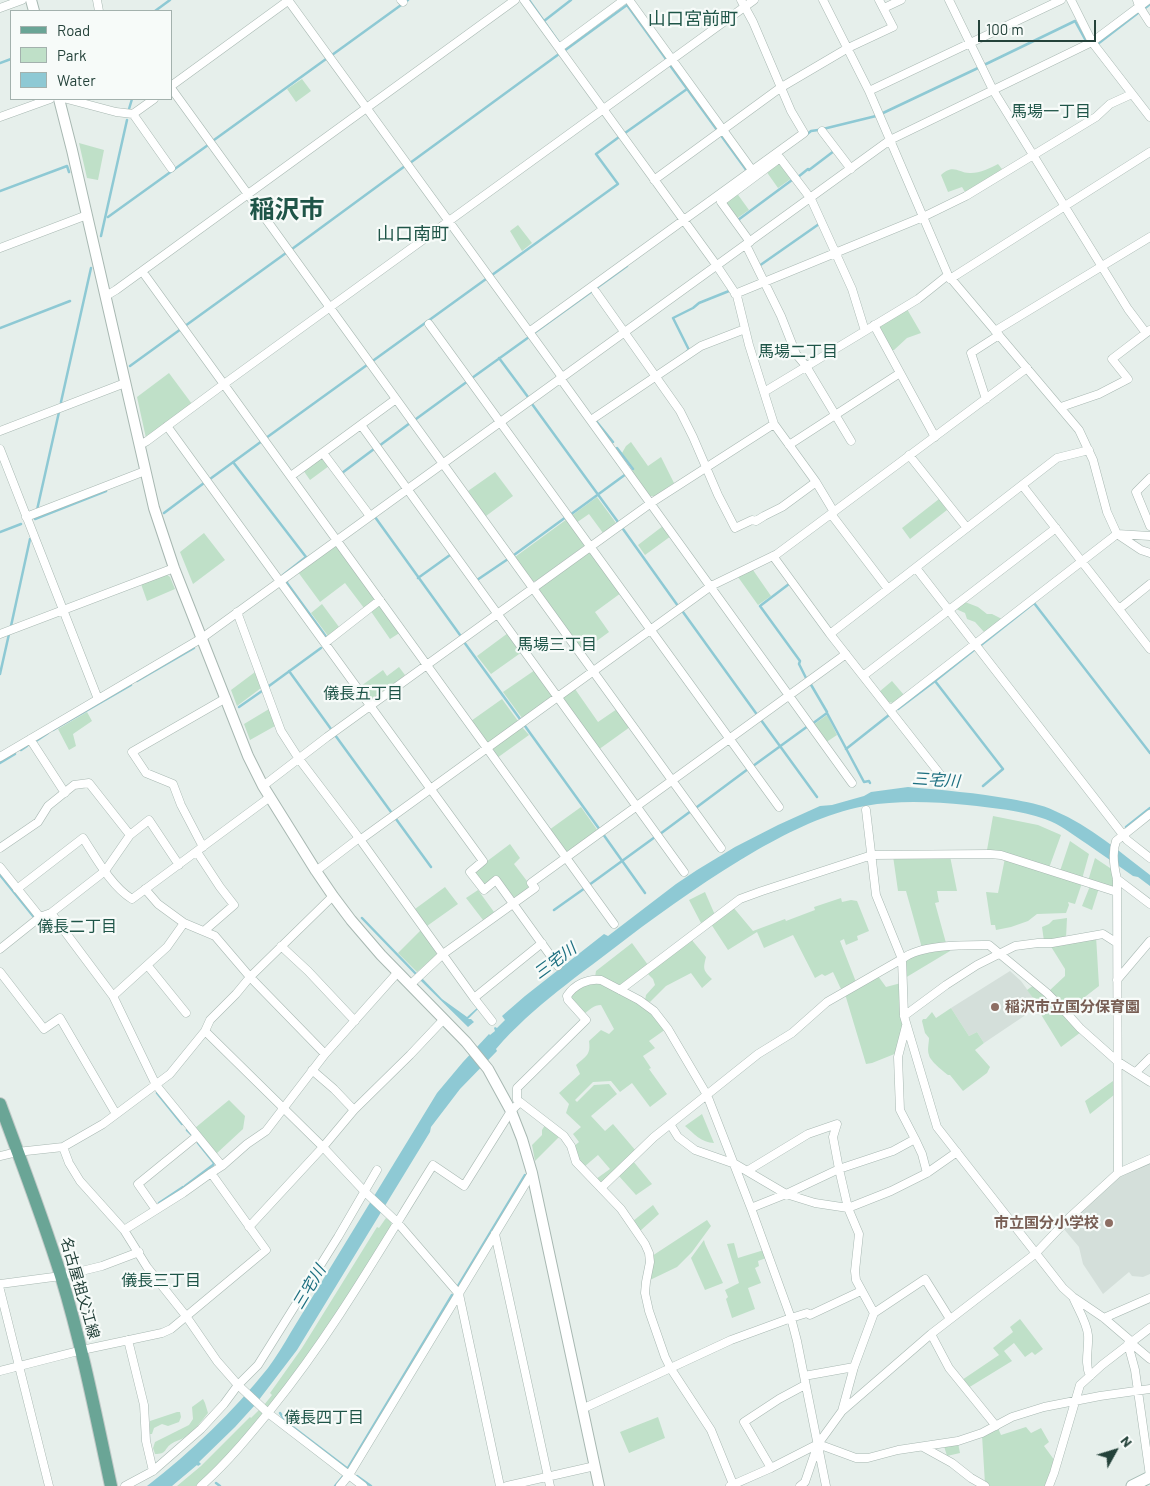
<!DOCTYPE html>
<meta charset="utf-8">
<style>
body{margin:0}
#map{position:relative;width:1150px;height:1486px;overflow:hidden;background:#e6efeb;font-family:Barlow,sans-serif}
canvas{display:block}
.legend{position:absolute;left:10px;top:10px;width:162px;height:90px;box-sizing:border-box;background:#f7fbf9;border:1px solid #a3b1ad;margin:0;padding:6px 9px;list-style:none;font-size:15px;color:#24423a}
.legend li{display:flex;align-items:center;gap:10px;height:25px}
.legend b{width:25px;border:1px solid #a3b1ad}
.north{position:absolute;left:1090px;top:1426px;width:50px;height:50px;-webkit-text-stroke:4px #f7fbf9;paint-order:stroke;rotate:51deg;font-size:14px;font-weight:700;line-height:20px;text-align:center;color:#24423a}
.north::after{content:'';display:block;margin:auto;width:18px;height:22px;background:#24423a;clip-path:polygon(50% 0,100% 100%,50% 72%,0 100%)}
.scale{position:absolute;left:978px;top:20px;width:118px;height:22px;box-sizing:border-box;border:2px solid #24423a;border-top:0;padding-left:6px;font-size:15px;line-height:18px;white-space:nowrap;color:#24423a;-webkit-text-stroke:4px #f7fbf9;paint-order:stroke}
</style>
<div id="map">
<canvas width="1150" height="1486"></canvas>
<ul class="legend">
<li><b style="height:6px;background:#6aa596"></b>Road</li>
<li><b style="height:14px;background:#bfe0c8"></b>Park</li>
<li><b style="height:14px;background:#8ec9d4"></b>Water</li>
</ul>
<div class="north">N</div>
<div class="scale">100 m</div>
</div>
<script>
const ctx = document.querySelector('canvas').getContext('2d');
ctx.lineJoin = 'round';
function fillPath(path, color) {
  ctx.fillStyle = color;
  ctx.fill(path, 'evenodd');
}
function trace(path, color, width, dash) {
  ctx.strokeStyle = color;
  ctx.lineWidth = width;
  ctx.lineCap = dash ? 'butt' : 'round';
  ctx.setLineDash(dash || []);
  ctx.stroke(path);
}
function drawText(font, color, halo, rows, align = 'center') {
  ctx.font = font + ' Barlow,"Noto Sans JP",sans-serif';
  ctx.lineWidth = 4.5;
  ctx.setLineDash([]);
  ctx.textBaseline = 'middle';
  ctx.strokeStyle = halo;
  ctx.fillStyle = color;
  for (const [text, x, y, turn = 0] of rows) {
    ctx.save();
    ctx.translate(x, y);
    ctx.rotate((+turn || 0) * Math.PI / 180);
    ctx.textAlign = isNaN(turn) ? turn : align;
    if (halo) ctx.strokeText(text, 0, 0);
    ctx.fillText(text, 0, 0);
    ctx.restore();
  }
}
fillPath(new Path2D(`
 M1010,971l11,10 18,25 -55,37 -7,-11 -8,4 -18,-28z
 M1150,1162v112l-7,3 -11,-1 -3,-4 -26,22 -20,-30 -4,-17 -16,-19 57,-54z`), '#d4dfda');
fillPath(new Path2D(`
 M302,79l9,12 -15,11 -9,-13z
 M79,143l25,7 -6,30 -11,-2z
 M778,162l4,2 10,14 -14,10 -12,-17z
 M998,164l4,5 -2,2 -35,21 -3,-5 -14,5 -7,-17c13,-12 18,-1 30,-2 9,0 20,-5 27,-9z
 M736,192l13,18 -13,9 -11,-18z
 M518,225l14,18 -10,8 -12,-20z
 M907,309l14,24 -14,5 -13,12h-3l-12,-21 1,-3z
 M169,373l23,31 -46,34 -9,-41z
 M631,442l17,24 13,-9 13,26 -19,13h-5l-18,-25 2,-2 -12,-16 4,-7z
 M320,457l3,1 6,8 -19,14 -7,-10z
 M495,472l18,24 -27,20 -18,-25z
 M597,497l19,26 -13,10 -14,-19 -13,9 -5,-7z
 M939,499l8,11 -37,29 -8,-11z
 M567,519l17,24v3l-48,35h-3l-18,-24z
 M663,526l8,10 -26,19 -7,-10z
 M204,533l21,27 -32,24 -13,-32z
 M335,545l4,1 36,53 -11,9 -19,-25 -25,19 -22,-30z
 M588,552h3l30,41 -26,19 14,20 -26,19 -44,-61 1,-3z
 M753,570l18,26 -13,9 -20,-28z
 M166,574l4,3 5,12 -28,12 -6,-17z
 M965,602l13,5 9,7h5l10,5 -18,13 -9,-10 -8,-3 -2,-6 -9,-4z
 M322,604l17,23 -11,9 -17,-23z
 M381,604l20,28 -11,7 -20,-29z
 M508,633l14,19 -31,22 -14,-18z
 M399,667l6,8 -31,24 -4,-1 -9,-12 22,-16 4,6z
 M535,670l17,24 -1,3 -29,21 -19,-26z
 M255,672l6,16 -24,18 -6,-16z
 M892,681l12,14 -10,8 -7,-1 -8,-10z
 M575,689l23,33 19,-13 13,18 -32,23 -35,-49v-4z
 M502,699l16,22 -29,22 -3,-1 -15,-21z
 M269,709l6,17 -25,14 -6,-16z
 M87,712l5,9 -19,13 3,12 -7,4 -11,-21z
 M827,715l10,20 -12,8 -12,-18z
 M522,727l7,8 -32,23 -4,-6v-4z
 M581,807l17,24 -29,21h-4l-16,-22z
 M993,816l45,9 23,10 -12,33 -45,-16 -17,-2z
 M1070,841l19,13 -7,25 -22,-8z
 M510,844l10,14 -6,6 16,21c-2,5 -11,12 -17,12l-15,-21 -12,9 -3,-1 -9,-13z
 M893,856h57l7,35h-20l2,11 -4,1 11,40 -24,5 -16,-57h-8z
 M1005,858l77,25 -7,21 -7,-2 1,3 -3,8 -29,1 -9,7 -17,6 -15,3 -1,-5h-4l-5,-33 12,1z
 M1095,858l18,12v16l-5,1 -20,-6z
 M1090,886l9,2 -7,22 -10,-4z
 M445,887l13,17 -31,22 -12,-17z
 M478,890l16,22 -11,8 -17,-22z
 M705,892l10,23 -13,10 -13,-25z
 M841,898l1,4 9,-2 6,1 12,30 -12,5 1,4 -12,5 -2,-6 -4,2 16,41 -15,7 -8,-17 -8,4 -3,-2 -7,4 -22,-43 -29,13 -7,-16 -29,18 -17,-26 22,-17 20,24 32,-12 1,2 29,-11 -1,-3z
 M1067,918l-1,20 -22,3 -2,-14 7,-3 4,-4z
 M421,930l16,22 -1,3 -19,17 -19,-19z
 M1096,936l3,50 -31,24 -19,-19 16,-15v-7l-15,-24z
 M691,939l15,18c-3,12 -3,13 6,22l-10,9 -11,-15 -25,13 -16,16 -5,-2 1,-5 9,-10 -2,-6 -7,-7z
 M632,943l16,22 -27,21 -26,-9 1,-6z
 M949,948l1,3 -45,27 1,-19 4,-3z
 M878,976l8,11 15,-4 3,40 -7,30 -25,10 -6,1 -21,-70z
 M602,982l43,24 21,23 -17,12 6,7 -12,8 8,12 -2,1 18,25 -17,13 -18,-24 -12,9 -9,-11 -18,1 -18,18 2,2 17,-17 15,-1 8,10 -26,22 14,15 8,-7 23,27 -34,31 -2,1 -4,-4 14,-10 -12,-14 -14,12 -6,-7 -5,-13 6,-5 -6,-8 8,-7 -15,-14 3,-9 -10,-11 21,-19 -4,-9c10,-9 15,-10 13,-24l12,-11 8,4 5,-5 -13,-24c-7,0 -12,5 -17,9l-14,-14v-5l17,-12z
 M1034,985l27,24 20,23 -20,15 -24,-39 2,-2 -12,-16z
 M951,1008l18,28 8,-4 7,11 -9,7 15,17 -3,6 -24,18 -13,-16h-2c-5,-4 -18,-14 -19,-20 -2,-5 0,-12 0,-17l-4,-5 -3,-12 1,-2h3l6,-7 4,6z
 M1113,1081l1,14 -24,19 -5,-13z
 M229,1100l16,16 -2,13 -27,25 -21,-26z
 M702,1114l12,29c-12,0 -21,-10 -29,-17z
 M545,1125l14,12 -24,24 -3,-16 10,-10v-5z
 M633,1161l19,23 -16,11 -18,-20z
 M653,1205l6,9 -19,17 -7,-10z
 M386,1218l5,4 1,4 -64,103 -58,78 -6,-2 8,-10 -2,-2 32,-45 75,-121 2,1z
 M707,1220l4,6 -19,26 -15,15 -27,13 2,-24z
 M704,1240l1,4 18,39 -18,7 -14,-32z
 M734,1243l4,15 26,-8 2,8 -8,3 1,5 -4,2 6,15 -13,5 7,21 -23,9 -6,-19 2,-2 -3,-7 14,-7 -12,-39z
 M1020,1319l23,30 -8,6 -3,-3 -7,5 -11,-14 -10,8 8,10 -44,27 -6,-8 37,-25 -6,-7 20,-16 -3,-5z
 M203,1399l2,4 3,10c-8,10 -11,15 -23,24 -4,3 -10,4 -14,7 -7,5 -4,10 -16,10l-2,-6 2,-6 34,-17 4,-6 -1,-12z
 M259,1410l6,4c-22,25 -44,50 -69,72h-19l24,-20 49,-49 1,1z
 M177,1412h3l1,5 -2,5 -11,4 -6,-2 -8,4 -2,6h-2l-1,-2 1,-11z
 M658,1417l7,21 -36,15 -9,-21z
 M1026,1427l5,6 10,-5 8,14 -5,4 11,15 -9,25h-58l-3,-2 -3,-49 16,-7 3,7z
 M958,1443l2,10 -13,3 -3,-10z`), '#bfe0c8');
fillPath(new Path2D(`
 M908,787c35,3 69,6 103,12 15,3 30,5 44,12 35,15 65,41 95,64v11l-12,-9 -5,-1c-15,-11 -31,-21 -46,-32 -14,-9 -27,-20 -42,-25 -25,-9 -52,-11 -78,-14 -34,-3 -68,-5 -102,1 -41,8 -72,24 -108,44 -46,27 -89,57 -131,89 -45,35 -93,67 -130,110l1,2 -37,38 -29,38 -1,5 -133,218 -42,55 -20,22 -36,35 2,2 -3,2 -1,-1 -25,21h-25c44,-34 86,-74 121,-118 8,-11 16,-24 23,-36l146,-239 26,-31 26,-28 1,1 5,-4 -1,-3 1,-1 2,1 8,-8 -3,-4 23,-20 79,-62 4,2 68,-52 21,-14 38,-23 43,-22 42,-19 12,-1 32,-9 7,-4z
 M422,978l20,21 25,18 10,-9 1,1 -10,10h3l3,3 -6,5 -48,-47z`), '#8ec9d4');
trace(new Path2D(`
 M529,0l31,44
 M1144,9l6,-5
 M155,11l15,-11
 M544,21l27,-21
 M1099,43l39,-30
 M564,51l63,-46 39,54
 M332,55l76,-55
 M0,63l11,-4
 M669,64l48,66
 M984,65l91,-44 11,20
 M129,109l3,-10
 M883,113l95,-45
 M823,129l53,-13
 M625,133l62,-44
 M720,134l27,37
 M806,135l5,-4 7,-1
 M214,140l112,-81
 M410,163l149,-109
 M798,177l10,-8 1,1 25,-19
 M0,191l67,-25 2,6
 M108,217l100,-72
 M739,221l-1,-1 54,-40
 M101,236l26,-116
 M292,249l113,-83
 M759,266l60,-42
 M492,275l126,-91 -22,-30 23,-17
 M185,326l101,-73
 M0,328l70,-27
 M534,333l93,-67
 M687,351l2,-1 -16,-32 20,-10 6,-5 30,-12
 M499,358l29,39
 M374,360l112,-81
 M130,366l51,-37
 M472,378l57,-41
 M61,402l30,-134
 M532,404l86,118
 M416,419l52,-38
 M596,421l17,21
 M266,438l101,-73
 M379,446l31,-23
 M617,448l16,21
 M233,462l73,95 -23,18
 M343,474l-1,-1 32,-24
 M210,479l52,-38
 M37,510l22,-98
 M164,513l40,-30
 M570,515l56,-41
 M375,517l85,118
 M35,519l71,-28
 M623,529l55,77
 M0,532l21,-8
 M514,555l52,-38
 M418,578l32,-23
 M477,580l31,-21
 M287,581v2l40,55
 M789,584l-29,22 40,55 -1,3 8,16
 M683,612l75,104
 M11,626l19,-87
 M464,642l56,77
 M981,645l53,-42 116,150
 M289,671l42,58
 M0,674l9,-40
 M137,681l57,-33
 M935,681l39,-31
 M810,683l17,29
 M269,686l52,-38
 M239,707l23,-16
 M898,709l37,-28 68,88 -20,17
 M761,720l56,77
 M812,724l15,-11 37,69 5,-1 1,2
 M525,726l75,104
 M53,730l78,-45
 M335,735l56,77
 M36,741l12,-8
 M846,749l43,-34
 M21,750l6,-4
 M0,763l15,-9
 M753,766l55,-40
 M697,807l51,-38
 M396,819l35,48
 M1126,827l24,-19
 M603,834l42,59
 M660,834l31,-23
 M0,875l33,41
 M589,885l66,-48
 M554,910l31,-22
 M362,918l54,56
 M157,1093l25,31
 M187,1130l4,4
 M185,1186l28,-21 1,-2 -16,-20
 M159,1203l24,-16
 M458,1286l67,-111
 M280,1413l5,8 63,48
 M348,1468l104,-173
 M357,1476l14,10
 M216,1483l4,3
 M335,1486l9,-11`), '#8ec9d4', 2.5);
const minor = new Path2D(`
 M97,0l2,11
 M288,0l274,377
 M401,0l2,2
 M524,0l193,266 20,30 12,49 25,79 42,58 18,30
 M629,0l123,170
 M823,0l46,91 79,184 131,155 14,30 14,52 10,22 24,16 9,3
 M949,0l44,90 135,219 18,24
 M1071,0l21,42 58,75
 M1137,0l2,6 11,17
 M0,8l22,-8
 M884,8l17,-8
 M559,48l65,-48
 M171,86l118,-86
 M171,88l550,760
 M869,91l192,-91
 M67,99l49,13 17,2 21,-15
 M133,114l38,54
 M0,117l50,-18
 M822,131l29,38
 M654,180l126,-92 68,-40 45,-21 -14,-27
 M750,242l-29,-40 59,-44 31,41 41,90 13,42
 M746,245l35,71 15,38 10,12 45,75
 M0,248l87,-33
 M142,271l472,653
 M950,279l200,-127
 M596,292l84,119 13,26 25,58 17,33 17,-8 4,1 8,-5 18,-9 34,-25
 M735,294l188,-77 43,-21 130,-79 14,-13 22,-10
 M106,296l10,-6 399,-290
 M429,324l350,483
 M874,325l61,112
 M995,331l155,-94
 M529,332l275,-199 -13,-22 -38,-89 -12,-22
 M560,378l292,405
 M764,392l154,-93 30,-24
 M986,399l-15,-46 28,-18
 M1061,407l38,-13 29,-15 -16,-20 38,-29
 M591,420l110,-74 44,-17
 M361,425l323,447
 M167,426l316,435 -13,11 14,18 12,-10 62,86
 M0,431l125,-48
 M140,445l7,-4 77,-57 530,-384
 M789,445l111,-72
 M0,449l98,250
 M323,453l47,63
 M909,455l58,73
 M291,476l105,-77
 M1150,478l-14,14 14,34
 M1022,485l128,164
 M831,514l57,75
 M26,517l119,-46
 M773,556l57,78 113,144
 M916,568l211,272 23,18
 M1119,609l31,-25
 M237,612l44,119 18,28 60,79 115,160 18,23
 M0,634l174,-66
 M830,634l227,-176 32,-8
 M325,643l55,-43
 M863,676l193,-148
 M890,710l227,-176 33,2
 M30,739l35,54
 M0,757l202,-119 688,-498 202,-98 56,-42
 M263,786l64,-49 324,-234 123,-79
 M866,810l10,85 26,64 2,57 33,111 126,161 10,9 31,21 28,24
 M130,835l19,-15 30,45
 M360,840l351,-254 66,-32 250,-186
 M203,847l-22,-42 -8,-21 -27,-11 -14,-21 94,-54
 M0,848l38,-26 10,-16 26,-21 15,-2 41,52 -25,36 -54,42 -11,4 -40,32
 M197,852l23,35 14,18 -30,26
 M0,867l40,50
 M316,871l43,-33
 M1117,879l33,25
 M17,889l66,-51c13,20 29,49 49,61l138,-102
 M145,889l13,15 26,19 31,13 35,41 75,77
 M51,913l62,83 43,89 66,81
 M281,946l27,25 47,50
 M148,966l38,47
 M0,972l44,57 16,-11 56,96
 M1117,980l33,-39
 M410,985l33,-31 92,-66 -4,-5 315,-229
 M620,990l120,-91 22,-8 110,-36 118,-1 11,1 116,37
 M113,996l54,-49 17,-24
 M474,998l68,-55
 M904,1016l42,-31 31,-20 38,-19 23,-3h14l51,-9 14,9
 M906,1026l-8,31 2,53 15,29
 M205,1031l118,116 41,44 33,31 62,72 41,192
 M312,1070l22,19 20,21
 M1136,1072l14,-14
 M520,1102l-3,-2v-12l69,-68 -18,-20 -1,-4c7,-11 21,-18 34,-16l38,20 15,11 14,18 39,66 44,113 40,110 6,23 29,145
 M670,1124l8,13 17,13 40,14 51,30 29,9 33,5 43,-17 36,-18 30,-21
 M63,1147l6,16 11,18 44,49 23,37 39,49 31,45 21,24 30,28 95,73
 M0,1156l17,-4 46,-5 40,-23 67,-50 35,-43 5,-11 26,-26 14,-17 83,-81
 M747,1171l61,-37 29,-10 -4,13 6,32 9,39 11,26 -4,37 1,9 18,33 -20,54 -12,44
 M1118,1173l-1,-294c-3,-12 -5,-27 -1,-38l34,-27
 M601,1188l53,-51 104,-83 34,-21 35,-31 75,-43c19,-15 63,-14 87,-14l58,48 14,14 19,21 37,33 33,21
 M751,1208l35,-14 53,-25 54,-18 22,-12 7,15 5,19
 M156,1210l-18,-26 59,-48
 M249,1227l74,-80 31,-37 56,-55 34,-36
 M124,1230l59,-37 28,-20 11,-7 25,-22 19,-13 59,-77 73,-82
 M495,1234l55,252
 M0,1284l61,-8 41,-10 37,-14
 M0,1290l49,196
 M1073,1297c5,12 14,26 15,38 1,15 -4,27 2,41
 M874,1313l51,-34 25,40
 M1104,1318l46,-20
 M931,1334l18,34 47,58
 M128,1340l16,65 2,36 7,30
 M1131,1343l19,16
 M1128,1344l7,26 15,106
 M0,1371l82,-21 80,-17 9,-4 95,-79 -55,-77
 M804,1376l50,-9
 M582,1409l149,-69 60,-22 16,-5 3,2 51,-24
 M923,1447l29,16 19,15 14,8
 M771,1468l-27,-46 35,-23 26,-14
 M125,1486l28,-15 48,-42 23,-25 14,-19 20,-20 80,-128 39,-67
 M201,1486c26,-23 49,-51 71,-78 62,-77 109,-160 161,-243l31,21 47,-75 9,-9 44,34 7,10 5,16 45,47 24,35 4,9 1,9 -4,20 -1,11 4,18 16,46 6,12 40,61 22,54
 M340,1486l9,-11 183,-302
 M507,1486l88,-20
 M730,1486l41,-18 47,-24 38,14h12l30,-8 60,-9 24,-8 30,-16 32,-10 56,-11 50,-7
 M800,1486l5,-4 13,-38 24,-33 89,-77 104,-80 35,-37 48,-44 32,-14
 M1049,1486l5,-13 26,-88 22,-20 48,-37`);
const tertiary = new Path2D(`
 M31,0l3,11
 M59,99l13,51 82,358 20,60 74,188 15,30 53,85 17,25 18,24 30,35 85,87 22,27 23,42 11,28 10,34 67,313`);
const secondary = new Path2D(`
 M1132,1486l18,-9`);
const primary = new Path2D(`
 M0,1104c21,57 43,114 61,172 21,69 35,140 50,210`);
trace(minor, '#a8b8b2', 9);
trace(tertiary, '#a8b8b2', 12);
trace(secondary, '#a4bbb3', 13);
trace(primary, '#c2cac8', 14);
trace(minor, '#fff', 8);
trace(tertiary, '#fff', 10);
trace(secondary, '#fff', 11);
trace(primary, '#6aa596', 12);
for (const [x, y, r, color] of [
 [995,1007,5,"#8d6e63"],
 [1109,1223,5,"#8d6e63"]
]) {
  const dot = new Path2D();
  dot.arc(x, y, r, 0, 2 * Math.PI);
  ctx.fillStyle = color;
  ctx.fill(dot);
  trace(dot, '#f7fbf9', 2);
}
drawText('bold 15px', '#785e54', '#f7fbf9', [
 ["稲沢市立国分保育園",1005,1007],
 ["市立国分小学校",1099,1223,"right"]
], 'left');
drawText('15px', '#24423a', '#f7fbf9', [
 ["名古屋祖父江線",80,1288,74]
]);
drawText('16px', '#1f5548', '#f7fbf9', [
 ["馬場一丁目",1051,112],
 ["馬場二丁目",798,352],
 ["馬場三丁目",557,645],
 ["儀長五丁目",363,694],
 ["儀長二丁目",77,927],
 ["儀長三丁目",161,1281],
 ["儀長四丁目",324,1418]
]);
drawText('italic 16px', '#1c6f80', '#f7fbf9', [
 ["三宅川",936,780,4],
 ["三宅川",555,961,-36],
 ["三宅川",309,1287,-59]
]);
drawText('18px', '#1f5548', '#f7fbf9', [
 ["山口宮前町",693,19],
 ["山口南町",413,234]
]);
drawText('bold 25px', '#1f5548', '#f7fbf9', [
 ["稲沢市",287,210]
]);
</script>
